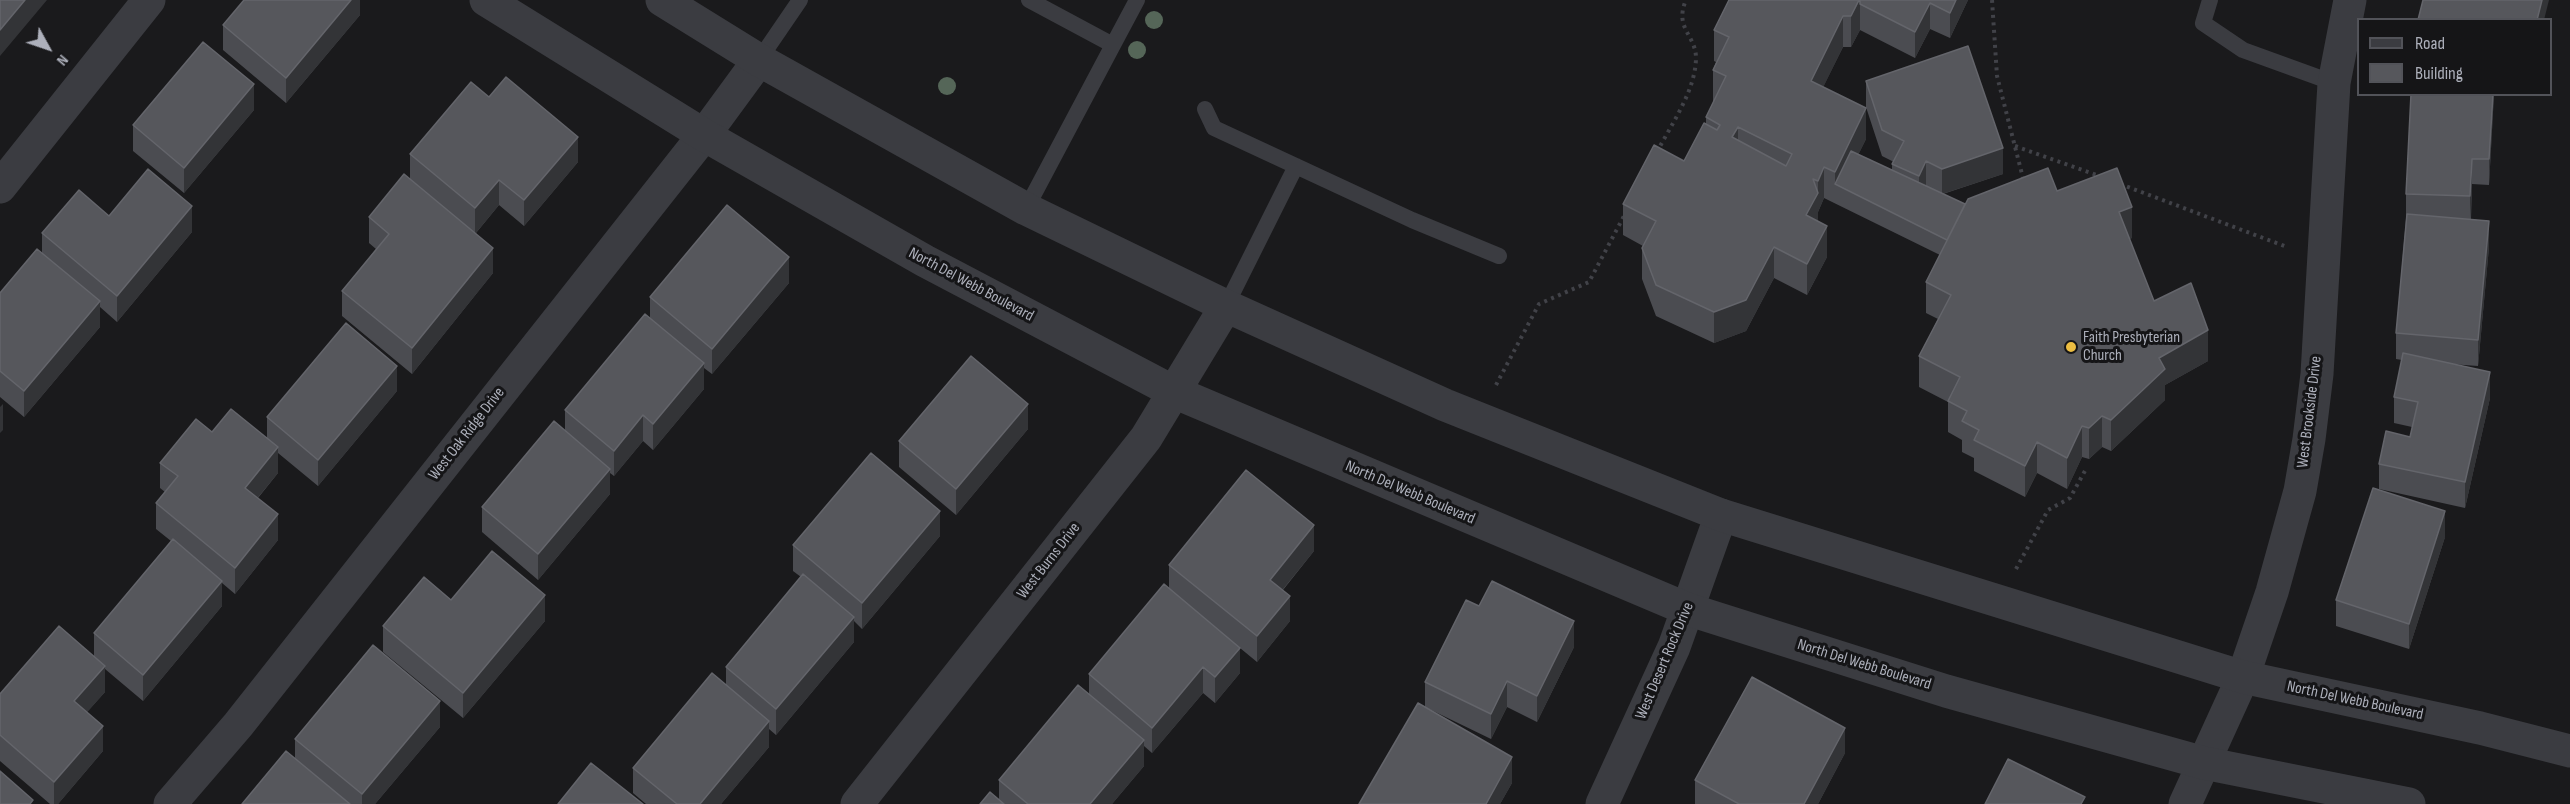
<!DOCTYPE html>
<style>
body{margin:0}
#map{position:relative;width:2570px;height:804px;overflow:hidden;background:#1a1a1c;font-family:"Sofia Sans Condensed",sans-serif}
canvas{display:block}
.legend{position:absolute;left:2357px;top:18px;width:195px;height:78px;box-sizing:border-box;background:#151517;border:2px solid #525359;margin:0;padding:8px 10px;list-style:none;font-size:18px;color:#adb0bb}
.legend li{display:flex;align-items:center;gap:12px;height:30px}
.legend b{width:30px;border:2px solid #525359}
.north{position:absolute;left:18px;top:18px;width:60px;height:60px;-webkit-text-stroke:4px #151517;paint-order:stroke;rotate:130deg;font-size:16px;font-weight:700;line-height:24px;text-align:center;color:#adb0bb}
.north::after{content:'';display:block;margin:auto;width:21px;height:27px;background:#adb0bb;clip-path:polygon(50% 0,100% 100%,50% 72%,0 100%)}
</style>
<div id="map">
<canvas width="2570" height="804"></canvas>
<ul class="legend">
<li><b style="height:8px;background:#3b3c41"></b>Road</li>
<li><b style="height:16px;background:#56575c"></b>Building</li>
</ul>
<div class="north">N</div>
</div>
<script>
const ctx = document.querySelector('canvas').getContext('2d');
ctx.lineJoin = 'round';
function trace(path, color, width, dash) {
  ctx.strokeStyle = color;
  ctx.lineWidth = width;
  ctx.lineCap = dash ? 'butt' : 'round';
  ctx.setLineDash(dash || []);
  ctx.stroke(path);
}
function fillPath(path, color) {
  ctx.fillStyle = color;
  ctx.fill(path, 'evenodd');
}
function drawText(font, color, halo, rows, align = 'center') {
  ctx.font = font + ' "Sofia Sans Condensed",sans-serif';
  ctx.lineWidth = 6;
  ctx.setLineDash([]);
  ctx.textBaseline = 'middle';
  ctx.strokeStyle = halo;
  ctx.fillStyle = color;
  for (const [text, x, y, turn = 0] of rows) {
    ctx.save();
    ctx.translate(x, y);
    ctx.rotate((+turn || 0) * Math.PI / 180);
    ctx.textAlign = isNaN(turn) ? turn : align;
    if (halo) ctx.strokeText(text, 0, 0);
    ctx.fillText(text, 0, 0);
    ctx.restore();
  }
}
trace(new Path2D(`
 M1992,0l5,76 27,106
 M2015,146l87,31
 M1657,152c15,-29 39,-62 39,-95 -1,-23 -22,-29 -10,-57
 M2120,184l167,63
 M1496,385l43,-81 50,-22 36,-68
 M2016,569l32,-59 22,-12 16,-29`), '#414248', 4, [3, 4.5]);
trace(new Path2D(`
 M1029,0l84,45 24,-45
 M2210,0l-7,23 40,27 91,33
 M759,60l41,-60
 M1205,109l9,19 198,92 87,36
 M1026,209l87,-164
 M1226,306l70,-140`), '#3b3c41', 16);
trace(new Path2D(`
 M0,187l149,-187
 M170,804l68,-79 466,-590 55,-75
 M1602,804l72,-157 47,-132
 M2185,804l58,-127 29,-85 28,-101 9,-52 8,-65 17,-291 16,-83`), '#3b3c41', 33);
trace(new Path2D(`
 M486,0l218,135 221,126 249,131 513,217 259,82 258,72 205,41
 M662,0l97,60 267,149 200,97 219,99 276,110 522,162 237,51 90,23
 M857,804l289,-366 80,-132`), '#3b3c41', 33);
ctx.fillStyle = '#556658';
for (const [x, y] of [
 [1154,20],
 [1137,50],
 [947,86]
]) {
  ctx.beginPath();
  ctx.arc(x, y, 9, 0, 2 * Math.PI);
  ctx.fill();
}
fillPath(new Path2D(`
 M360,0v15l-74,88 -63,-53v-25z
 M1729,0h239l-18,38 -20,-9 -15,29 -55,-28 -9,17h-8l-20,40 43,52 -8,16 34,15v-6l2,-2 -12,-6 -16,-49v-26l137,93 -60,20 22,10 92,-13 75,47 -3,1 25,62 54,60 -43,24v15l-54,51 -9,-4 -13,12 -7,-2 -15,32 -30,-16 -12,24 -51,-26v-13l-12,-6v-12l-14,-8v-30l-29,-15v-31l19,-37 -12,-6v-31l14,-27 -116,-57 -6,14v9l9,36 -20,38 -33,-17 -28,53 -32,12 -58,-27 -14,-37v-31l1,-2 -20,-11v-31l61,-43 22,-37v-7l8,-16h-1v-31l3,-8 -2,-1v-31z
 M2494,94l-5,91 -17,-1 -1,35 18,28 -11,119 -28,-2 40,34 -25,110 -86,-19v-25l31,-27 2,-10 -18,-4v-26l8,-37 -6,-1v-26l10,-114v-25z
 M489,97l89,65 -54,64 -25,-21 -23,28 17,40 -81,101 -70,-58v-25l34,-42 -7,-6v-26l41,-38v-25z
 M254,110l-70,83 -51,-42v-26z
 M109,216l83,16 -75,90 -17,-15v20l-76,90 -24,-20v-104l42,-40v-20z
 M789,283l-77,91 -8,-6v21l-51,61 -10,-9 -29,35 -4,-3v21l-72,86 -56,-48v-25l83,-76v-21l85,-92v-21z
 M397,391l-79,95 -40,-33v20l-20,25 20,42 -43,54 -13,-11v23l-79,95 -38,-32v23l-18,20 16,39 -45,53h-8l-50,-43v-67l94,-38v-23l77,-92 -15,-12v-26l9,-11 -5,-4v-25l52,-31 55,6v-21z
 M1028,429l-72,86 -57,-48v-26z
 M940,536l-78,93 -8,-8v21l-78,93 -7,-6v18l-48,57h-75l-13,-11v-25l93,-84v-17l75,-90 -8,-6v-26z
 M2445,537l-36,112 -73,-23v-26z
 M1314,551l-31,39 7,31 -33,41 -17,-14v25l-25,30 -12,-10 -51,60 -8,-7v20l-32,38h-132l19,-5v-19l90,-86v-20l80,-86v-23z
 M451,600l94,21 -82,97 -80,-66v-26z
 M1574,647l-37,75 -30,-15 -16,32 -64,-31 85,75 -12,21h-141l66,-97v-25z
 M440,727l-65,77h-133l53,-46v-19z
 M1845,753l-27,51h-123v-24z`), '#4b4c51');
fillPath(new Path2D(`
 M25,0h22l-47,56v-26z
 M351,0h9v15l-74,88v-25z
 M1860,0v30l-9,17v-31z
 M1956,0h12l-18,38v-25z
 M2542,0h7l-5,20h-7z
 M1930,3v26l-15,29v-26z
 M1843,16v31l-32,65v-31z
 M254,84v26l-70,83v-25z
 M2493,94h1l-5,91v-26z
 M1866,108v31l-24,49 -7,-4v-12z
 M1738,127v31l-6,-21z
 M578,137v25l-54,64v-26z
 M2003,148v26l-61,20v-25z
 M2472,159v25l-2,38v-26z
 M1926,161v26l-7,15v-26z
 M1824,167v31l-6,14v12l-12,-9 12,-22v-12z
 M499,180v25l-24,29v-26z
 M192,206v26l-75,90v-26z
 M2132,207v31l-13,5v-31z
 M2489,221v26l-11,119v-26z
 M1827,226v31l-20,38v-31z
 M1774,247v31l-28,53 -32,12v-31z
 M493,248v25l-81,101v-26z
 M789,257v26l-77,91v-25z
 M100,301v26l-76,90v-26z
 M2208,330v31l-43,24v15l-54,51v-31l48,-62z
 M704,363v26l-51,61v-26z
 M397,366v25l-79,95v-26z
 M2490,372v26l-25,110v-26z
 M3,404v26l-3,3v-26z
 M1028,404v25l-72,86v-26z
 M643,415v26l-29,35v-25z
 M2102,416v31l-13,12v-31z
 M2082,426v31l-15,32v-31z
 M2037,442v31l-12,24v-31z
 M278,447v26l-33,40v-25z
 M610,469v25l-72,86v-26z
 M940,511v25l-78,93v-26z
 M2445,511v26l-36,112v-25z
 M278,514v26l-43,54v-26z
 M1314,525v26l-44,54v-25z
 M222,581v25l-79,95v-26z
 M545,595v26l-82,97v-25z
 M1290,596v25l-33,41v-26z
 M854,617v25l-78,93v-26z
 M1574,621v26l-37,75v-26z
 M1240,648v25l-25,30v-26z
 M105,666v26l-31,35v-26z
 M1203,667v26l-51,60v-25z
 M1507,681v26l-16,32v-25z
 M440,701v26l-65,77h-13v-10z
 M769,721v26l-48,57h-21z
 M103,726v25l-45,53h-4v-22z
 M1845,728v25l-27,51h-14z
 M1144,740v26l-32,38h-22z
 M1512,757v26l-12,21h-14z`), '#333437');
const building = new Path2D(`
 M0,0h25l-25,30z
 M244,0h107l-65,78 -63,-53z
 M1729,0h130l-8,16h-8l-32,65 55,27 -31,64 -11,-5 -6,14 -5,-2 5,14 -12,22 21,11 -20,38 -33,-17 -28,53 -32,12 -58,-27 -14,-37 14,-27 -33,-17 31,-59 30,16 20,-38 13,7 3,-5 -14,-8 20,-41 -13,-6 16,-33 -15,-7zM1738,127l54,27 -6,12 -54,-29z
 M1860,0h96l-6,13 -20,-10 -15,29 -55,-28z
 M2423,0h119l-5,20h-119z
 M203,42l51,42 -70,84 -51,-43z
 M1968,46l35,102 -61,21 -16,-8 -7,15 -27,-12 12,-23 -22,-11 -16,-49z
 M506,77l72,60 -54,63 -25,-20 -24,28 -65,-54 61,-72 18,15z
 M2411,94h82l-4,65h-17l-2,37 -64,-2z
 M1851,151l114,53 -18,36 -112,-56z
 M2048,168l9,23 60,-23 15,39 -13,5 35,89 37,-18 17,47 -49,28 6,11 -54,51 -9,-4 -13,12 -7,-2 -15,32 -30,-16 -12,24 -51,-26 5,-10 -17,-9 5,-10 -19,-10 12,-24 -41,-21 32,-61 -25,-13 42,-83z
 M148,169l44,37 -75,90 -75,-63 37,-43 30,26z
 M404,174l89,74 -81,100 -70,-57 47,-57 -20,-17z
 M727,205l62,52 -77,92 -62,-52z
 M2407,214l82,7 -11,119 -82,-7z
 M37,249l63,52 -76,90 -24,-20v-78z
 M645,314l59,49 -51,61 -10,-9 -29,36 -49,-41z
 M346,323l51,43 -79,94 -51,-43z
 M2403,353l87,19 -25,110 -86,-18 7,-33 24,6 8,-35 -24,-5z
 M971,356l57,48 -72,85 -57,-48z
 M231,409l47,38 -33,41 33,26 -43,54 -79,-65 22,-27 -18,-13 36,-44 16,13z
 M554,421l56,48 -72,85 -56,-47z
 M871,453l69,58 -78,92 -69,-58z
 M1246,470l68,55 -44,55 20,16 -33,40 -88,-71z
 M2373,488l72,23 -36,113 -73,-24z
 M173,539l49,42 -79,94 -49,-42z
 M492,551l53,44 -82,98 -80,-67 41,-49 27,23z
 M803,574l51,43 -78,92 -50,-42z
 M1492,581l82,40 -37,75 -30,-15 -16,33 -66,-32 41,-82 13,6z
 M1164,584l76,64 -25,29 -12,-10 -51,61 -63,-54z
 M59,626l46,40 -31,35 29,25 -49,56 -54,-47v-41z
 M373,645l67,56 -78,93 -67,-55z
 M712,673l57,48 -69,83h-23l-44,-36z
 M1752,677l93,51 -41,76h-65l-44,-24z
 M1078,685l66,55 -54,64h-62l-29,-24z
 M1418,703l94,54 -26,47h-127z
 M286,751l64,53h-108z
 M2008,759l77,38 -4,7h-96z
 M591,763l52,41h-85z
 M0,771l33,29 -3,4h-30z
 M990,792l14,12h-24z`);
fillPath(building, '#56575c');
trace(building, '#64656b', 1.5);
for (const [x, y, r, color] of [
 [2071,347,6,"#ecbd42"]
]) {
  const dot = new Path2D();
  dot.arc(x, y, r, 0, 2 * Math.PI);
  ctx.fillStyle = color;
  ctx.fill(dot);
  trace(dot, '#151517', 2);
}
drawText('16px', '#adb0bb', '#151517', [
 ["North Del Webb Boulevard",971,285,28],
 ["West Brookside Drive",2310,412,-83],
 ["West Oak Ridge Drive",467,434,-52],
 ["North Del Webb Boulevard",1410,493,23],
 ["West Burns Drive",1049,561,-52],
 ["West Desert Rock Drive",1665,661,-67],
 ["North Del Webb Boulevard",1864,665,17],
 ["North Del Webb Boulevard",2355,701,12]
]);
drawText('16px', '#adb0bb', '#151517', [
 ["Faith Presbyterian",2083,338],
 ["Church",2083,356]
], 'left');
</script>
